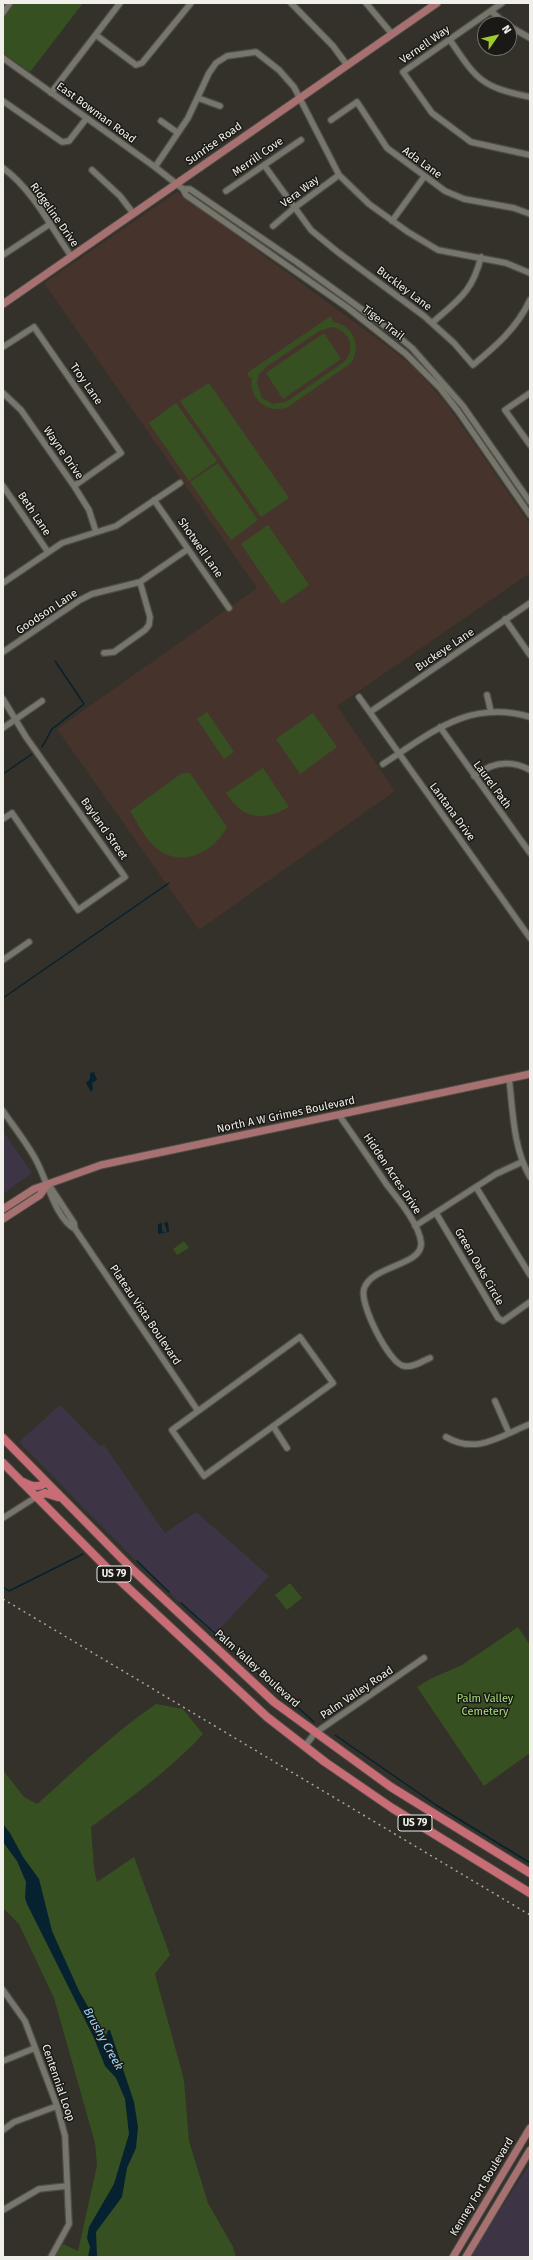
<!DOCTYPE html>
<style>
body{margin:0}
#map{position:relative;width:533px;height:2260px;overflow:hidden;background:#333129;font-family:"Fira Sans",sans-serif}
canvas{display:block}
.frame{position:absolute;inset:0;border:4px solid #f0efea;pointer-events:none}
.north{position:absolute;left:477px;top:16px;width:40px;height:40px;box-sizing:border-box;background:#1a1915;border:1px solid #706f6a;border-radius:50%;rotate:56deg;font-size:11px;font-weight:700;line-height:16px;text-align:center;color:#f0efea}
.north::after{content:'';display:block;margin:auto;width:14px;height:18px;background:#9fca2d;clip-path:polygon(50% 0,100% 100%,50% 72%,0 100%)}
</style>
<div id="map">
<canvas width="533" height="2260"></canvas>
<div class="frame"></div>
<div class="north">N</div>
</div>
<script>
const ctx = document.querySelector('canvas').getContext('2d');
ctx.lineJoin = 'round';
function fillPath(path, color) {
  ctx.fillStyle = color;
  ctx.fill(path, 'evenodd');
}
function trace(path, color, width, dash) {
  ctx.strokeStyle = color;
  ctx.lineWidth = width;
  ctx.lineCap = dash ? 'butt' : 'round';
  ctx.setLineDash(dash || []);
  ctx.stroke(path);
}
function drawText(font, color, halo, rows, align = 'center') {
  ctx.font = font + ' "Fira Sans",sans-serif';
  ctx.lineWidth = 3;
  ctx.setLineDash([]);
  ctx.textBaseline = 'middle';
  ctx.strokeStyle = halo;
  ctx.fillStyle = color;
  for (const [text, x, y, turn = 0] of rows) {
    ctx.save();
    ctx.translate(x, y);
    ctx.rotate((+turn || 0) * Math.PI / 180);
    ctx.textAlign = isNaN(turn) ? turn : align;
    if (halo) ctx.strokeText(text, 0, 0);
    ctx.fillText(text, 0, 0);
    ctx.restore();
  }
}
fillPath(new Path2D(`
 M3,1131l29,42 -29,21z
 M60,1405l40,41 4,-1 61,88 31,-21 73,64 -55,59 -77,-73 -118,-120z
 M530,2164v93h-60l11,-19z`), '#3d3545');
fillPath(new Path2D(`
 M177,192l209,153 30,24 32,37 82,118v49l-193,133 58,85 -196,139 -142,-201 200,-141 -213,-305z`), '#46342c');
fillPath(new Path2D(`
 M12,3h71l-53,69 -27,-19v-38z
 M331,316l2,6c20,3 29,24 18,41l-63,44c-21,8 -40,-9 -36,-30l-2,1 -3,-5zM331,327c18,2 26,22 13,35l-58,40 -13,2 -11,-6 -5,-15 2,-9 7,-7 53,-36z
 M324,333l17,26 -58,40 -17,-26z
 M209,383l80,115 -28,19 -81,-116z
 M176,403l41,58 -28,20 -40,-58z
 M218,463l40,57 -27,20 -41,-58z
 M268,525l41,60 -27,19 -41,-60z
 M207,712l27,40 -10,7 -27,-40z
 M313,713l24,34 -37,27 -24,-35z
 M263,768l26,39c-27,15 -46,12 -63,-14z
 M182,773h8l37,54c-15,28 -50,43 -75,17 -9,-9 -15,-23 -22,-33z
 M184,1241l5,7 -12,7 -4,-6z
 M290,1583l12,15 -15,12 -12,-15z
 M518,1627l12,18v108l-46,33 -67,-99 13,-8 32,-14z
 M156,1704l27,5 20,25c-35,38 -72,63 -112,93l3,41 3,14 37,-25 36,98 -15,19 29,106 5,61 19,62 25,44 3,10h-181l8,-13 15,7 19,-85 -2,-23 -41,-145 -35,-74 -16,-16v-138l21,27 13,7c39,-34 76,-71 119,-100z`), '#375021');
fillPath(new Path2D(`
 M94,1072l3,8 -5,3 1,6 -2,3 -5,-9 4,-4v-6z
 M168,1222l1,10 -11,2v-10l4,-1v8l3,2 2,-2 -3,-8z
 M3,1824l7,9 13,24 16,22 13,52 27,60 24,42 3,3 2,-6h2l24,72 4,25 -2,21 -9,20 -5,29 -26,35 1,25h-9l2,-10 -3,-9 2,-11 25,-43 15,-50 -4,-35 -9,-21 -11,-12 -11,-28 -67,-134 -2,-6 1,-16 -9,-21 -14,-19z`), '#06212f');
trace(new Path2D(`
 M42,747l10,-18 32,-25 -29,-43
 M3,774l29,-20
 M3,998l166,-115
 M137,1561l32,31
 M3,1587l6,4 74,-37
 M181,1603l133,119
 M335,1735l101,70 94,58`), '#06212f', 1.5);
const minor = new Path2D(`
 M291,3l42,43 14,19
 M366,3l26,31
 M502,3l-99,69 29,41 39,29 59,13
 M491,11l15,13
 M3,13l7,-10
 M509,26l21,12
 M96,35l40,30 6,-2 49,-60
 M450,40c27,40 31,47 80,57
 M3,58l152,109 28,22 3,6 162,113 58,46 34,34 18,23 72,104
 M51,93l69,-90
 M198,98l22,8
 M3,101l59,41 7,-1 17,-22
 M331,120l26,-18 30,46 58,43 19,8 50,9 16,6
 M161,121l17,12
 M264,165l47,65 28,23 85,63 30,27 19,22c23,-19 44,-37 57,-65
 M155,167l33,-49 21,-45 7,-10 11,-7 29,-4 23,18 15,17 45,88 30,29 39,28 30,18 68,13 24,10
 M3,168c30,22 48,59 68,88
 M92,170l28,26 13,17
 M183,189h7l108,74 95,69 19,16 51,58 67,96
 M226,191l75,-51
 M392,221l32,-44
 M273,226l21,-18 45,-33
 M3,255l47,-31
 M432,323c26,-23 40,-30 49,-66
 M3,347l31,-20 87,126 -47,33
 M3,393l18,17 53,76 15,24 7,22
 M530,393l-25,17 25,35
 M3,486l45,66
 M154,500l75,108
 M3,583l59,-40 54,-17 64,-43
 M505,619l25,36
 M3,652l77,-52 12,-6 48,-12 48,-33
 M104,653l10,-1 31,-22 4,-5 1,-8 -10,-35
 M487,695l4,17
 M359,697l171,241
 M3,699l23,38 99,140 -47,33 -66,-97 -9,6
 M370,712l160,-109
 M440,727l90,126
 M3,728l39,-27
 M383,764c48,-31 86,-65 147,-47
 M474,776c17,-13 36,-17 56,-6
 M3,960l26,-18
 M509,1078c4,33 4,70 21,99
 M3,1111c11,16 24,32 33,49 11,20 19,58 39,69l123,182
 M339,1115c16,23 32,46 48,70 11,14 32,39 34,57 3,24 -50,23 -57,47 -5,14 25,75 40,77 9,2 18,-5 26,-8
 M476,1187l54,88
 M51,1188l23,35 1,6
 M436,1213l62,105 5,3 27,-19
 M415,1226l81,-52 26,-12
 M300,1337l33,46 -129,93 -32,-46z
 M495,1401l14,32
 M273,1426l14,22
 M446,1437c31,18 54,-1 84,-13
 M3,1518l33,-21
 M305,1746l10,-13 109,-75
 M3,1990l22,31 32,85 8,30 4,88 -18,33
 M3,2061l32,-13
 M3,2130l11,-8 43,-16
 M3,2210l36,-21 28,-3`);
const major = new Path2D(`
 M3,304l434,-301
 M3,1209l31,-20 67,-24 429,-91
 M3,1219l37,-24 8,-11
 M453,2257l77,-129
 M466,2257l64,-107`);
const highway = new Path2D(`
 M3,1438l130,132 141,132 117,85 139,86
 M3,1463l110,111 154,143 58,45 67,46 138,85
 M23,1482c7,4 16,6 22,1
 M36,1497l9,-4 13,4`);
trace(minor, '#4e4c46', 8);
trace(major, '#4e4c46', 9);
trace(highway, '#4e4c46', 10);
trace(minor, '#77766c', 5.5);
trace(major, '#a87171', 7);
trace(highway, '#c86d75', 8);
trace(new Path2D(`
 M3,1599l527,316`), '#a8a7a0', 1.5, [2, 4]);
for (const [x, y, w] of [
 [114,1574,34],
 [415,1823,34]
]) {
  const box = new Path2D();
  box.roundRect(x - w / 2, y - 8, w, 16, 3);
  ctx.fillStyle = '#1a1915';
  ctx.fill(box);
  trace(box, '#f0efea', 1);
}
drawText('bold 10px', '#f0efea', null, [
 ["US 79",114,1574],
 ["US 79",415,1823]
]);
drawText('11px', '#f0efea', '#1a1915', [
 ["Vernell Way",425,45,-35],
 ["East Bowman Road",96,113,36],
 ["Sunrise Road",214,144,-35],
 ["Merrill Cove",258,157,-35],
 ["Ada Lane",422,163,36],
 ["Vera Way",300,192,-37],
 ["Ridgeline Drive",54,215,55],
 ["Buckley Lane",404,289,37],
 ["Tiger Trail",383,323,38],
 ["Troy Lane",86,384,55],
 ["Wayne Drive",63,453,55],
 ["Beth Lane",34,514,56],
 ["Shotwell Lane",200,548,55],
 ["Goodson Lane",47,612,-34],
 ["Buckeye Lane",445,650,-34],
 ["Laurel Path",492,785,54],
 ["Lantana Drive",452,812,54],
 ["Bayland Street",104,829,55],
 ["North A W Grimes Boulevard",286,1115,-12],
 ["Hidden Acres Drive",392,1174,56],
 ["Green Oaks Circle",479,1267,60],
 ["Plateau Vista Boulevard",145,1315,56],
 ["Palm Valley Boulevard",257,1669,42],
 ["Palm Valley Road",357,1693,-34],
 ["Centennial Loop",58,2083,71],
 ["Kenney Fort Boulevard",482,2187,-59]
]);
drawText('11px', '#a9db7e', '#1a1915', [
 ["Palm Valley",485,1699],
 ["Cemetery",485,1712]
]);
drawText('italic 12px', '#98d6f9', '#1a1915', [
 ["Brushy Creek",103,2039,61]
]);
</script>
